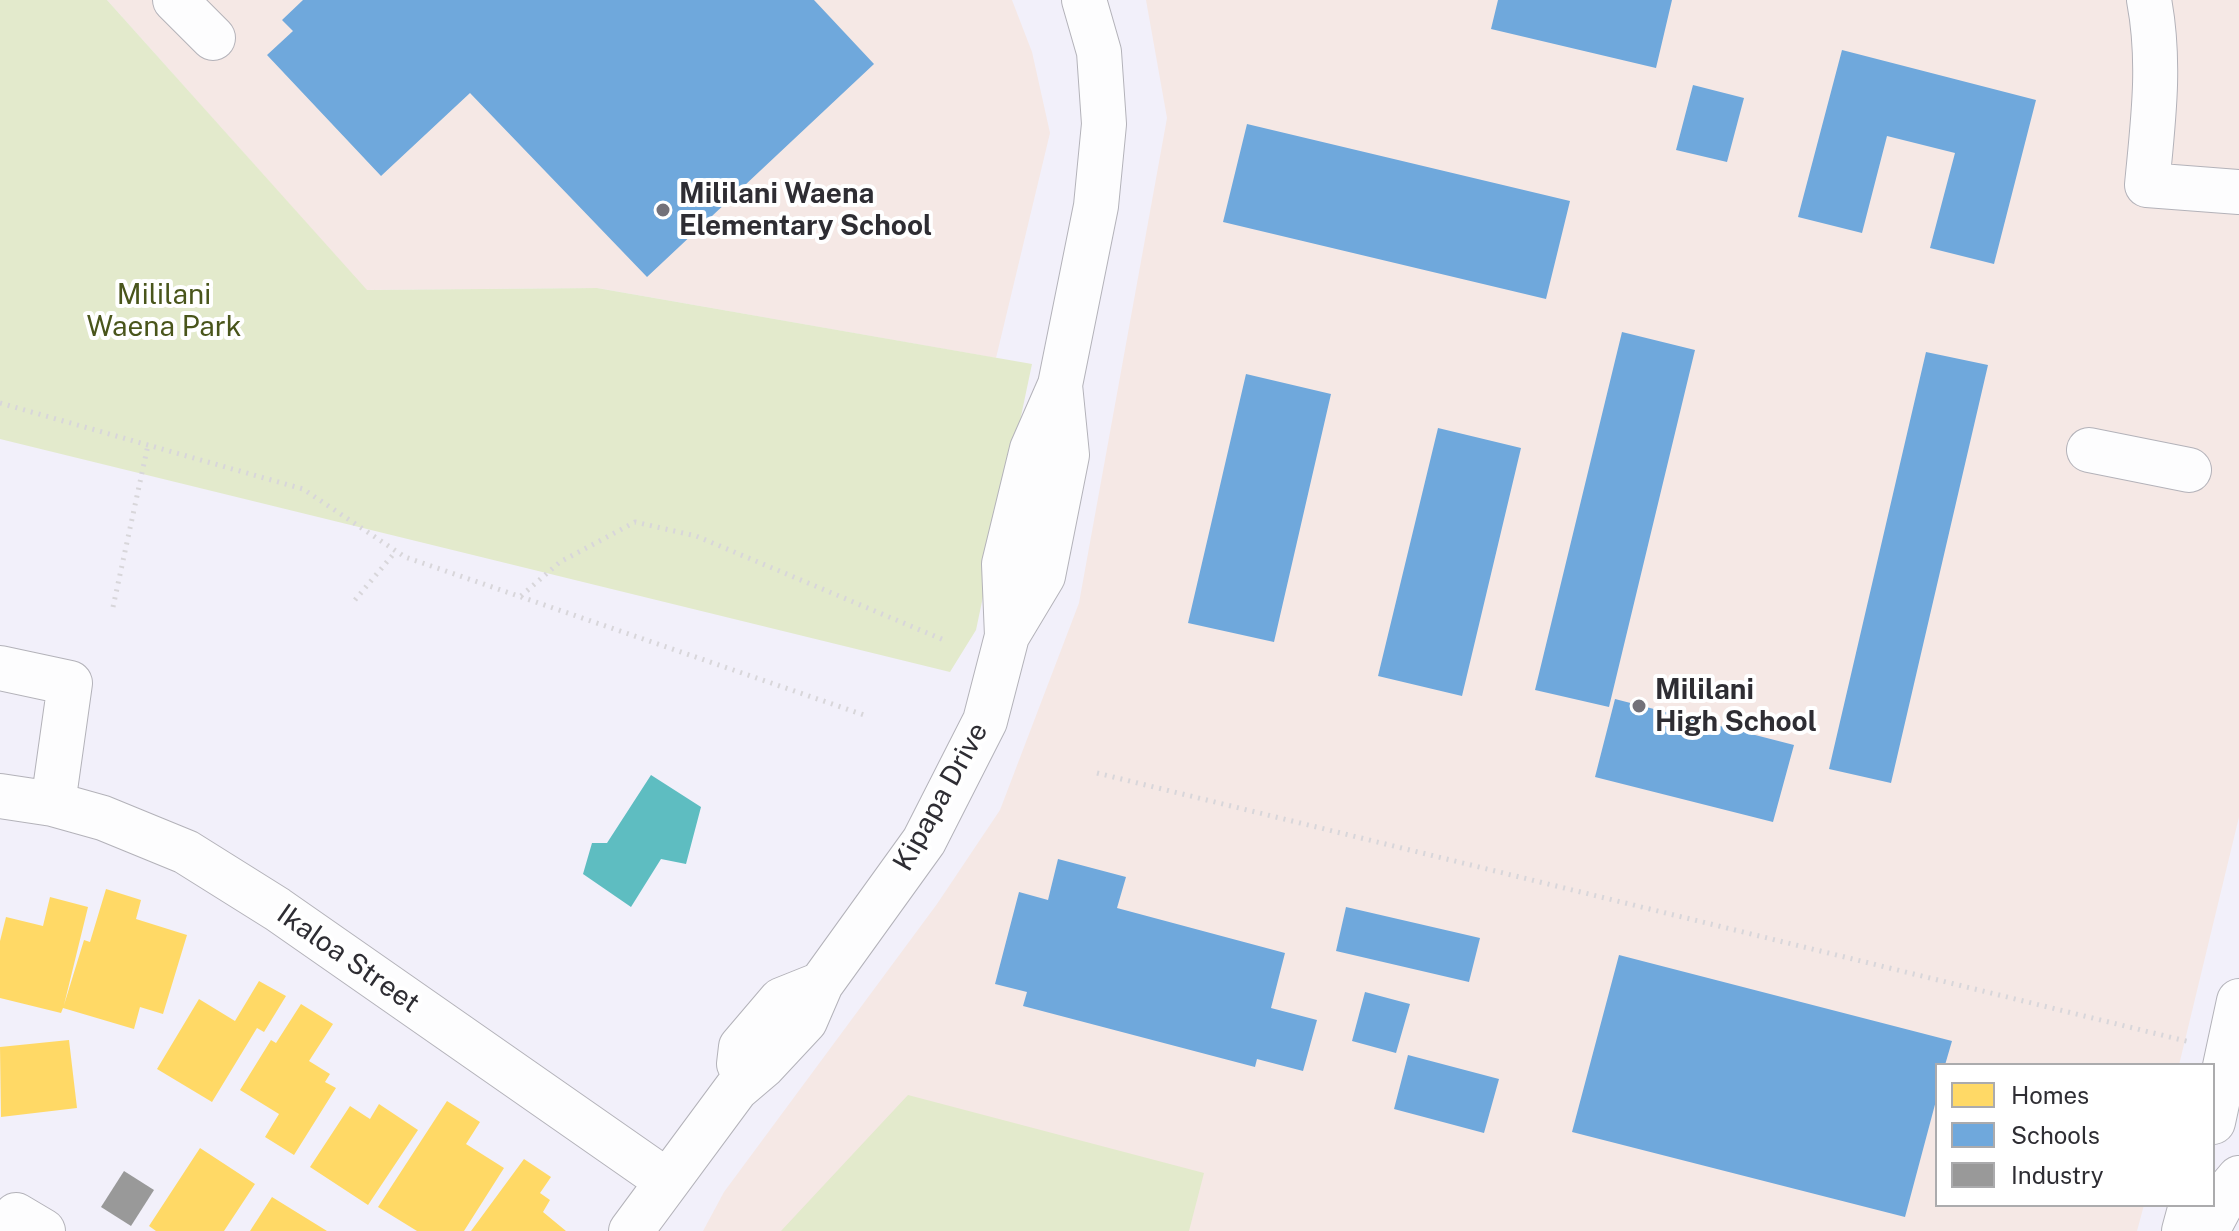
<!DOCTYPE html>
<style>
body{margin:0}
#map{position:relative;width:2239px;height:1231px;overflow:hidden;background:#f2f0fa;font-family:"Public Sans",sans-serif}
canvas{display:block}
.legend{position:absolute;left:1935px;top:1063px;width:280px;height:144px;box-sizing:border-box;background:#fff;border:2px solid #ababad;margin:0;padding:10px 14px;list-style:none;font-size:24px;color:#2e2d33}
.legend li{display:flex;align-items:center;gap:16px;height:40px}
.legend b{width:40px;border:2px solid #ababad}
</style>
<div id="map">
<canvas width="2239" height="1231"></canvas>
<ul class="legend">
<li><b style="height:22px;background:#ffd966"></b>Homes</li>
<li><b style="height:22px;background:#6fa8dc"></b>Schools</li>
<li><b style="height:22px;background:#999"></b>Industry</li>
</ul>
</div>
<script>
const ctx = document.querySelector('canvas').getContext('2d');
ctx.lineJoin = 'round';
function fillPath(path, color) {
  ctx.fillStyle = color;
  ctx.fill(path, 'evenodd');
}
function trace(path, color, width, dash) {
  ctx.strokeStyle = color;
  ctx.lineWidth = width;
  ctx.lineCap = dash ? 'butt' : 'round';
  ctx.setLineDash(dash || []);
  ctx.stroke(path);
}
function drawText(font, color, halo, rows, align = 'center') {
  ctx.font = font + ' "Public Sans",sans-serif';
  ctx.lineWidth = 8;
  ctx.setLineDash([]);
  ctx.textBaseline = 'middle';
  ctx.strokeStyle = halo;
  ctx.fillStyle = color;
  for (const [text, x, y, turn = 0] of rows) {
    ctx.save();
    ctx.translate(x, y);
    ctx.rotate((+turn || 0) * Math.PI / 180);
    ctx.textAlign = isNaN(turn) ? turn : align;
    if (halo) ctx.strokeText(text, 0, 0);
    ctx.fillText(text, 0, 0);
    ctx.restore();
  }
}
fillPath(new Path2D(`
 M107,0h905l20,52 18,81 -54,225 -399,-70 -231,2z
 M1146,0h1093v817l-60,248h-242v140h207l-7,26h-1434l21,-39 213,-288 63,-94 79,-207 88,-485z`), '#f5e8e5');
fillPath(new Path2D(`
 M0,0h107l260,290 230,-2 435,76 -56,266 -26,42 -950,-233z
 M908,1095l296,78 -15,58h-408z`), '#e3eacc');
fillPath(new Path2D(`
 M651,775l50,32 -15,57 -25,-5 -30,48 -48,-33 9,-31h15z`), '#5ebdc1');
fillPath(new Path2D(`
 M106,889l35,11 -5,19 51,16 -24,79 -23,-7 -6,22 -71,-21 -2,5 -61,-15v-57l6,-24 37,9 7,-29 38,10 -24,98 20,-65 6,2z
 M259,981l27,15 -22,36 -7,-4 -45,74 -55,-33 42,-70 36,22z
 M301,1004l32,20 -24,37 21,13 -5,8 11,6 -42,67 -29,-18 14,-23 -39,-24 31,-50 5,3z
 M69,1040l8,68 -76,9 -1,-70z
 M447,1101l33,21 -14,22 38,24 -40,63h-47l-39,-24z
 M379,1104l39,26 -50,75 -58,-38 40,-61 20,13z
 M200,1148l55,36 -31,47h-68l-7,-5z
 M524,1159l27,18 -11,16 10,7 -7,12 23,19h-95z
 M272,1197l55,34h-77z`), '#ffd966');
fillPath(new Path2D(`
 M303,0h511l60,64 -227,213 -177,-184 -89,83 -114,-121 26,-24 -11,-11z
 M1498,0h174l-16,68 -165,-39z
 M1842,50l194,50 -42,164 -64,-16 25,-95 -68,-17 -25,97 -64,-16z
 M1693,85l51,13 -17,64 -51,-12z
 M1247,124l323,77 -24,98 -323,-77z
 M1622,332l73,18 -86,357 -74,-17z
 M1926,352l62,13 -97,418 -62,-14z
 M1246,374l85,20 -57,248 -86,-19z
 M1438,428l83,20 -59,248 -84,-20z
 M1615,699l179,46 -21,77 -178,-45z
 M1058,859l68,18 -9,31 168,45 -14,55 46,12 -14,51 -46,-12 -2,8 -232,-61 4,-14 -32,-8 24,-92 29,8z
 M1346,907l134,31 -11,44 -133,-31z
 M1619,955l333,86 -7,24h-8v32l-32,120 -333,-85z
 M1365,992l45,12 -14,49 -44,-12z
 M1408,1055l91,24 -15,54 -90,-24z`), '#6fa8dc');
fillPath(new Path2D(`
 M124,1171l30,19 -23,36 -30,-19z`), '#999');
const minor = new Path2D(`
 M175,0l38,38
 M2149,0c12,63 4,122 -2,185l92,7
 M2089,450l100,20
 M1007,636l-3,-72 28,-115 28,-64 36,-179 8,-82 -5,-72 -15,-52
 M0,668l70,15 -17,121
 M0,796l53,8 50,14 83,34 91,57 390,272
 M739,1064l2,-17 40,-47 40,-16
 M5,1231l11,-16 27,16
 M631,1231l105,-142 27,-23 42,-45 16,-37 103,-143 61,-120 22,-85 36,-60 24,-121 -7,-70
 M2207,1231l21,-40 11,-13`);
const major = new Path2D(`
 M2213,1122l26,-121
 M2184,1231l7,-26`);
trace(minor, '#b3b2b9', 46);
trace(major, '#b3b2b9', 46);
trace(new Path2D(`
 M0,403l303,86 102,68 462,159
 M521,596l39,-34 75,-40 61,14 248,104
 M355,600l41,-49
 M113,607l35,-162
 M1097,773l1093,269`), '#d8d6da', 5, [2, 6]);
trace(minor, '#fdfdfe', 44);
trace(major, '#fdfdfe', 44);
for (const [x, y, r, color] of [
 [663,210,8,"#737179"],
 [1639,706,8,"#737179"]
]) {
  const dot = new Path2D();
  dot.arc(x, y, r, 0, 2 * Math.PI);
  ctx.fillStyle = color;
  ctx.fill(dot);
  trace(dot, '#fff', 3);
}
drawText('bold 28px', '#2e2d33', '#fff', [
 ["Mililani Waena",679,194],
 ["Elementary School",679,226],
 ["Mililani",1655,690],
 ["High School",1655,722]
], 'left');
drawText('28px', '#49551b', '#fff', [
 ["Mililani",164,295],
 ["Waena Park",164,327]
]);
drawText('28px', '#2e2d33', '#fff', [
 ["Kipapa Drive",941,797,-61],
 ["Ikaloa Street",348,959,35]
]);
</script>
